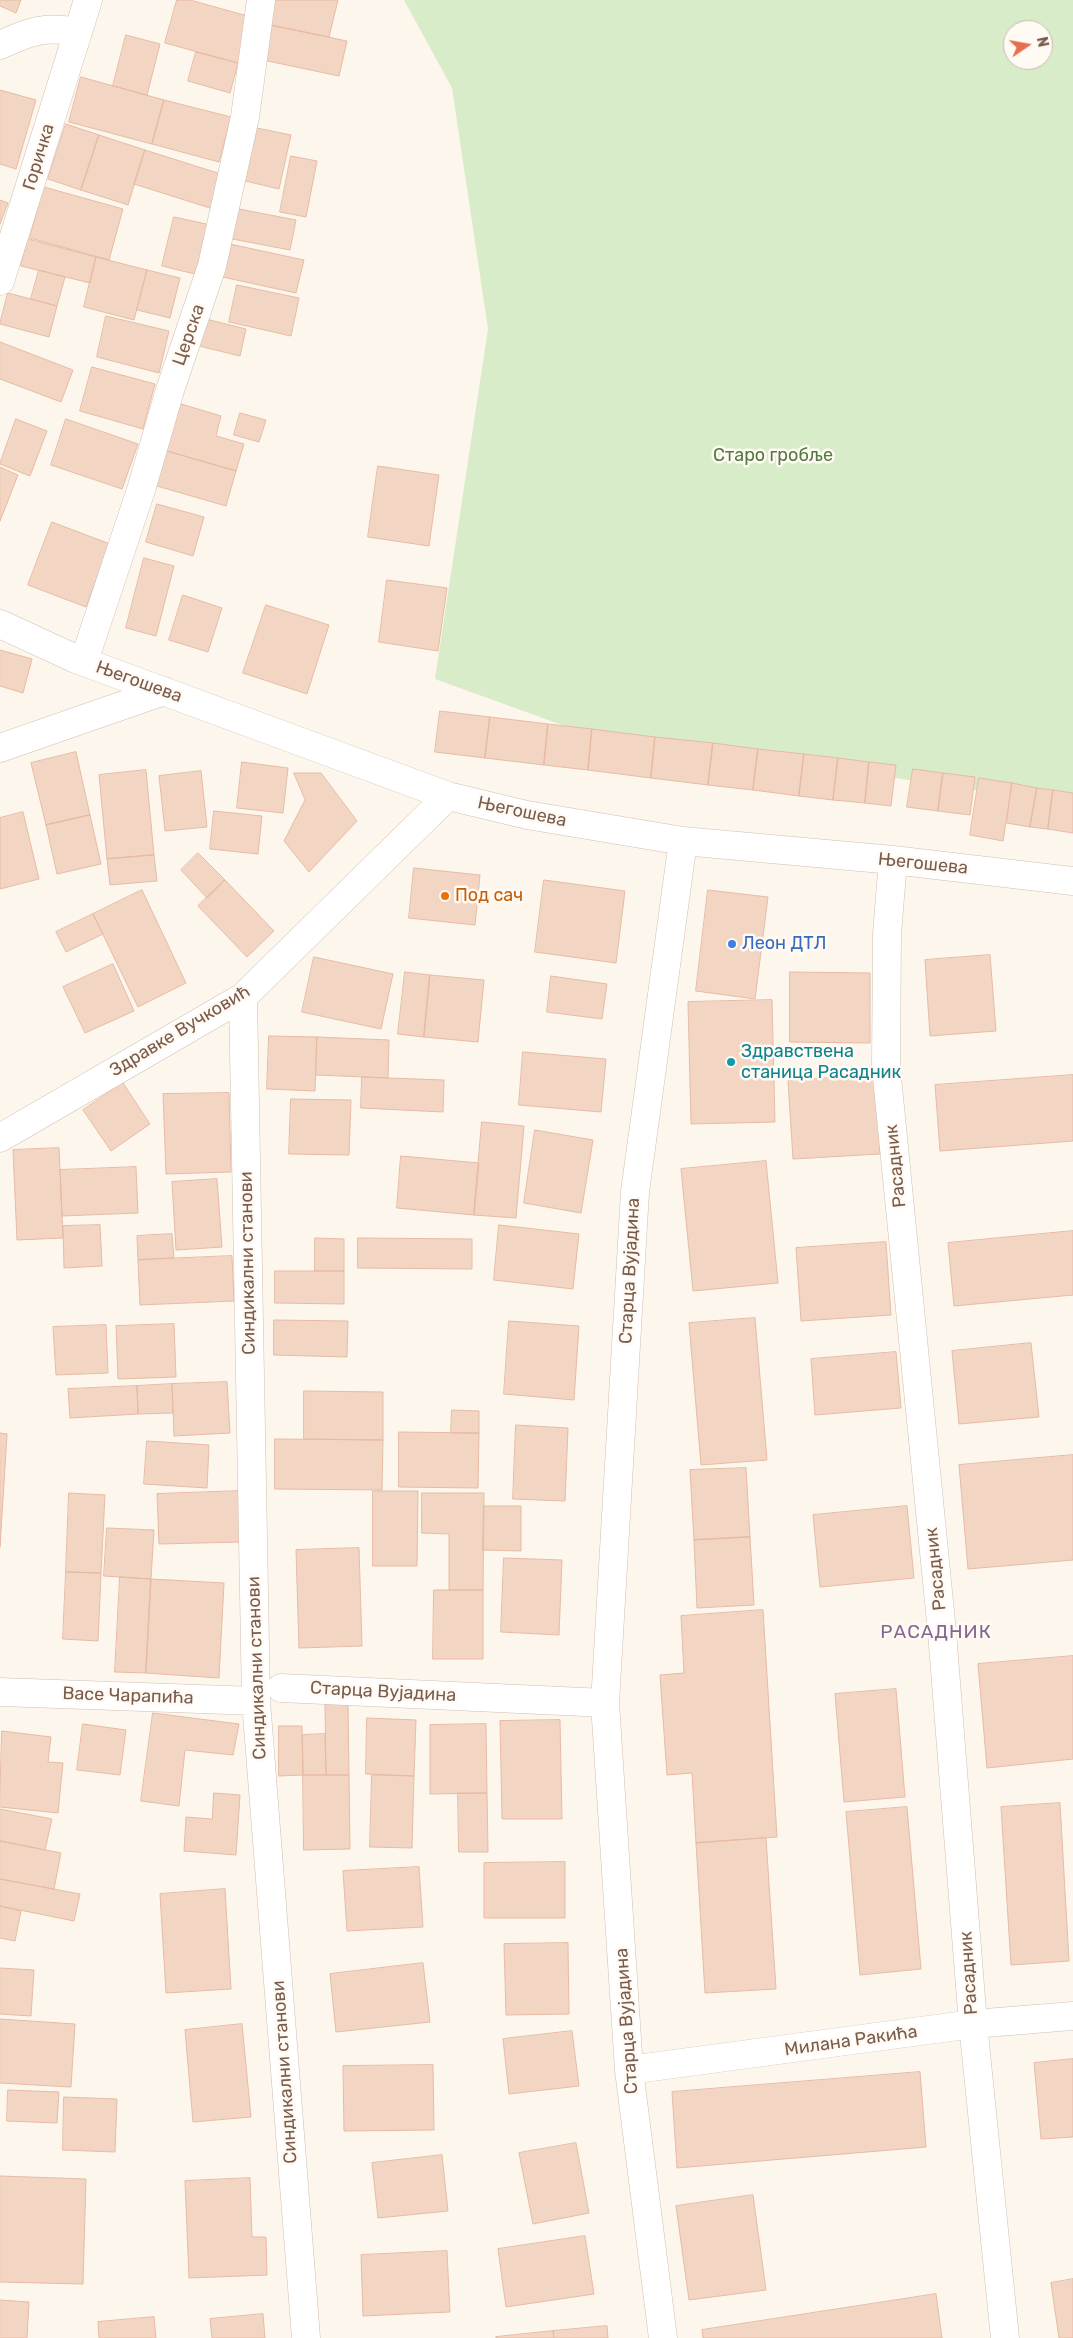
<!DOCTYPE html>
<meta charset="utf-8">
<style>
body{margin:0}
#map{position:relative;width:1073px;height:2338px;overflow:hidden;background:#fdf6ec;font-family:Rubik,sans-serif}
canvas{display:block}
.north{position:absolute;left:1003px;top:20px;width:50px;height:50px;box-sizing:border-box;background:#fffaf3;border:1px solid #cabbb1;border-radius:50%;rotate:78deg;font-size:14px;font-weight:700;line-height:20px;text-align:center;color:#7a5c4d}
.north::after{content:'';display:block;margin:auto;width:18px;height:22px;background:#e76f51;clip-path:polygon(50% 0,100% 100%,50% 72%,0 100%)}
</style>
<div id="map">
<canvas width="1073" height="2338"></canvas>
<div class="north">N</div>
</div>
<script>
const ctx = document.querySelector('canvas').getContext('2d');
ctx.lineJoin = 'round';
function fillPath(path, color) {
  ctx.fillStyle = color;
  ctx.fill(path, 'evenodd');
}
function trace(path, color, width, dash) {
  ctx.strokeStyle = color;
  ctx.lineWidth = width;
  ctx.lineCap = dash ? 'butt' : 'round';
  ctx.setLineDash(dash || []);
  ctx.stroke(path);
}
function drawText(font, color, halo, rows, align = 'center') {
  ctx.font = font + ' Rubik,sans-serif';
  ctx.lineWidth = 5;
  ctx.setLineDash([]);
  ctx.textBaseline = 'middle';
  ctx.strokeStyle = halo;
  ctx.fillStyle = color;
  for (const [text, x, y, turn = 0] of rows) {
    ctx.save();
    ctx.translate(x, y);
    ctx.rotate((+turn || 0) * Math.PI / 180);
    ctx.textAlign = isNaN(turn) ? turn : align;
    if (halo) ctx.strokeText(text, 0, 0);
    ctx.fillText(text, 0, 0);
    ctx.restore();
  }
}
fillPath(new Path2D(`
 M404,0h669v805l-500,-76 -138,-50 53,-350 -36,-241zM1013,30h30v30h-30z`), '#d8ecc9');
const building = new Path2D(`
 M0,0h21l-5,13 -16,-7z
 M177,0h13l61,17 -13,46 -73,-20z
 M275,0h63l-9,37 -59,-12z
 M270,25l77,16 -8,35 -76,-16z
 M126,35l34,9 -13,51 -34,-9z
 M196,52l42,11 -8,30 -42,-12z
 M81,77l83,23 -12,44 -83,-22z
 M0,90l36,10 -20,69 -16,-5z
 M164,100l67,17 -12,45 -67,-18z
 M66,124l33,11 -18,55 -33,-11z
 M252,127l39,8 -12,54 -38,-9z
 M99,135l46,15 -17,55 -47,-15z
 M145,150l79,25 -11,34 -79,-25z
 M291,156l26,5 -11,56 -26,-5z
 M44,187l79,22 -14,51 -79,-22z
 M0,200l8,3 -8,21z
 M234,208l62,12 -6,30 -63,-12z
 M174,217l37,8 -12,50 -37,-9z
 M28,239l68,18 -6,26 -69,-17z
 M225,243l79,17 -8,33 -78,-17z
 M96,257l51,13 -13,50 -50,-13z
 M39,270l26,7 -8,29 -26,-7z
 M147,270l33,8 -10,40 -33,-8z
 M237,285l62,13 -8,38 -62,-14z
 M8,293l49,13 -8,31 -49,-13z
 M106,316l63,15 -10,42 -62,-16z
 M206,319l40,10 -6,27 -41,-10z
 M0,342l73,28 -12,32 -61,-23z
 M92,367l63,17 -12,45 -63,-18z
 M181,404l40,12 -5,20 28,8 -8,27 -69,-20z
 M240,413l26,7 -7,22 -25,-7z
 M16,419l31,12 -17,45 -30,-12z
 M66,419l72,25 -16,45 -71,-24z
 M167,451l69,20 -10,35 -69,-20z
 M378,466l61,9 -10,71 -61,-9z
 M0,467l18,8 -18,46z
 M157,504l47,13 -11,39 -47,-14z
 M52,522l58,22 -24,63 -58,-22z
 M144,558l30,8 -18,70 -30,-8z
 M387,580l60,8 -9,63 -59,-9z
 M183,595l39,13 -14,44 -39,-12z
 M266,605l63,20 -22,69 -64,-21z
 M0,650l32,9 -9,34 -23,-7z
 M440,711l50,6 -5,41 -50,-6z
 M490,717l58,7 -4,41 -59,-7z
 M548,724l44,5 -4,41 -44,-5z
 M592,729l63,8 -4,41 -63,-8z
 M655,737l58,6 -5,42 -57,-7z
 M713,743l45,6 -5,41 -45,-5z
 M758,749l46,5 -5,42 -46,-6z
 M76,752l14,63 -44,10 -15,-62z
 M804,754l34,4 -5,42 -34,-4z
 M838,758l31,4 -4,41 -32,-3z
 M242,762l46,6 -5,45 -46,-5z
 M869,762l27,3 -5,41 -26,-3z
 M913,769l30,4 -5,38 -31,-4z
 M146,770l8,85 -47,4 -8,-84z
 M201,771l6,56 -42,4 -6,-55z
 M294,773h27l36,48 -48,51 -25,-31 21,-41z
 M943,773l32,4 -5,38 -32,-4z
 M979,778l33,5 -9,58 -33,-6z
 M1012,783l25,5 -7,39 -23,-4z
 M1037,788l16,2 -5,39 -18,-2z
 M1053,790l20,3v40l-25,-4z
 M214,811l48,5 -4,38 -48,-5z
 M23,812l16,67 -39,10v-71z
 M90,815l11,49 -44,10 -11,-49z
 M198,853l27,27 -18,18 -26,-28z
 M154,855l3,26 -47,4 -3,-26z
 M414,868l66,7 -5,50 -66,-7z
 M225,880l49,51 -27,26 -49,-51z
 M544,880l81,11 -9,72 -81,-11z
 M142,890l44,93 -48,24 -45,-93z
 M708,890l60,7 -13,102 -59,-8z
 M93,914l10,20 -37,18 -10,-20z
 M990,955l6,76 -66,5 -5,-76z
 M314,957l79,17 -12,55 -79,-17z
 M113,964l21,47 -49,22 -22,-46z
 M405,972l25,3 -6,62 -26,-3z
 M790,972l80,1v70l-80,-1z
 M430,975l54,5 -6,62 -54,-5z
 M551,976l56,8 -5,35 -55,-7z
 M772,1000l3,122 -84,2 -3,-122z
 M269,1036l48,1 -2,54 -48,-2z
 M317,1037l72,3 -1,38 -72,-3z
 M523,1052l83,7 -5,53 -82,-7z
 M875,1075l5,79 -87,5 -5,-78z
 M1073,1075v66l-133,10 -5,-66z
 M362,1077l82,3 -1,32 -82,-4z
 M123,1083l27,41 -39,27 -28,-41z
 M229,1093l2,79 -65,2 -3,-80z
 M291,1099l60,1 -2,55 -60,-1z
 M482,1122l42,4 -8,92 -42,-3z
 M535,1130l58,10 -12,73 -57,-10z
 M59,1148l4,90 -46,2 -4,-90z
 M401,1156l78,7 -5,52 -77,-7z
 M766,1161l12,122 -85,8 -12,-122z
 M136,1167l2,46 -76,3 -2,-46z
 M217,1179l5,68 -46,3 -4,-68z
 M100,1225l2,41 -38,2 -1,-42z
 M499,1225l80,9 -6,55 -79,-9z
 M1073,1231v64l-119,11 -6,-63z
 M172,1234l2,24 -36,2 -1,-24z
 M315,1238l29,1v32h-29z
 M358,1238l114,1v30l-114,-1z
 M886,1242l5,73 -90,6 -5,-73z
 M232,1256l2,45 -94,4 -2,-45z
 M275,1271h69v33l-69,-1z
 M755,1318l12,142 -66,5 -12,-142z
 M274,1320l74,1 -1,36 -73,-2z
 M509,1321l70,5 -5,74 -70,-6z
 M174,1324l2,53 -58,2 -2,-53z
 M106,1325l2,48 -52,2 -3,-48z
 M1031,1343l8,74 -80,7 -7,-73z
 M896,1352l5,56 -86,7 -4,-56z
 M227,1382l3,51 -56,3 -2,-52z
 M172,1384l1,29 -35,1 -1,-28z
 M137,1386l1,28 -68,4 -2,-29z
 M304,1391l79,1v48l-79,-1z
 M452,1410l27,1v22h-28z
 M516,1425l52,3 -3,73 -52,-2z
 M399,1432l80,1 -1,55 -79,-1z
 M0,1433l7,1 -7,113z
 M275,1439l108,1 -1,50 -107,-1z
 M147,1441l62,4 -2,43 -63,-4z
 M1073,1455v105l-105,9 -9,-104z
 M746,1468l4,69 -56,3 -4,-70z
 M239,1491l1,51 -81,2 -2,-50z
 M373,1491h45l-1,75h-44z
 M69,1493l36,2 -4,78 -35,-1z
 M422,1493h62l-1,97h-34v-56l-27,-1z
 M484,1506h37v45l-38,-1z
 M907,1506l7,72 -94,9 -7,-72z
 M107,1528l47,2 -3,49 -47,-3z
 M750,1537l4,68 -57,3 -3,-68z
 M359,1548l3,98 -63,2 -3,-98z
 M504,1558l58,2 -3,75 -58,-3z
 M66,1572l35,1 -3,68 -35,-2z
 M120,1577l31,2 -5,94 -31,-1z
 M151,1579l73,4 -5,95 -73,-5z
 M434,1590h49v69h-50z
 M763,1610l14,227 -81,6 -4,-70 -25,2 -7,-100 24,-2 -3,-57z
 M1073,1656v103l-86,9 -9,-104z
 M896,1689l9,108 -61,5 -9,-108z
 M348,1704l1,71h-23l-1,-70z
 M153,1713l86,11 -6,31 -48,-5 -6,56 -38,-5z
 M367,1718l49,2 -2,56 -48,-2z
 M560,1720l2,99h-60l-2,-98z
 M83,1724l43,6 -6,45 -43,-5z
 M486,1724l1,69 -57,1v-69z
 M279,1726h23l1,49 -24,1z
 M2,1731l49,6 -3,25 15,1 -5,50 -58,-6z
 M325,1734l1,41h-23l-1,-40z
 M303,1775h46l1,74 -46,1z
 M372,1775l42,1 -2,72 -42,-1z
 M214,1793l26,2 -4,60 -52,-4 2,-34 26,2z
 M458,1793h29l1,59h-29z
 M1060,1803l9,158 -58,4 -10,-158z
 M907,1807l14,162 -61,6 -14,-163z
 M0,1809l52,10 -7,31 -45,-9z
 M766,1838l10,151 -71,4 -9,-150z
 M0,1841l61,12 -7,36 -54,-10z
 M565,1862v56h-81v-55z
 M419,1867l4,60 -76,4 -4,-60z
 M0,1879l80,15 -6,27 -74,-15z
 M225,1889l6,100 -65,4 -6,-99z
 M0,1906l21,5 -6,30 -15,-3z
 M568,1943l1,71 -63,1 -2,-71z
 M423,1963l7,59 -94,10 -6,-58z
 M0,1968l34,2 -3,46 -31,-2z
 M0,2019l75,5 -4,63 -71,-4z
 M242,2024l9,93 -58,5 -8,-92z
 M572,2031l7,55 -70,8 -6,-55z
 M1073,2059v78l-32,2 -7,-76z
 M433,2065l1,65 -90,1 -1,-65z
 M920,2072l6,75 -249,21 -5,-76z
 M8,2090l51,2 -2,31 -50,-2z
 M64,2097l53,2 -2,53 -52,-2z
 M576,2143l13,70 -56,11 -14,-71z
 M442,2155l6,56 -70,7 -6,-55z
 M0,2176l86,3 -3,105 -83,-2z
 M250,2178l2,59h14l1,38 -78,3 -4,-97z
 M753,2195l13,95 -77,10 -13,-94z
 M585,2236l9,58 -88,13 -8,-58z
 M447,2251l3,61 -87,4 -2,-61z
 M1073,2279v59h-14l-8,-55z
 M936,2294l6,44h-239l-1,-8z
 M0,2300l29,2 -2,36h-27z
 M263,2314l2,24h-53l-2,-19z
 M154,2317l2,21h-57l-1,-16z
 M607,2326l1,12h-54l-1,-7z
 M553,2331l1,7h-58v-1z`);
fillPath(building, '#f3d5c3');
trace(building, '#e6bba3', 1);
const street = new Path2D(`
 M0,45c31,-14 44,-19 78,-13
 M0,281l88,-281
 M0,624l76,35 372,137 79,19 156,26 210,19 180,21
 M84,661l57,-171 29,-100 42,-124 33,-149 16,-117
 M0,748l164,-57
 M893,860l-6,74 -1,133 56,565 31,392 32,314
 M243,997l13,704 50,637
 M0,1138l243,-141 205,-201
 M281,1688l324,15
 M0,1692l256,9
 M629,2070l344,-46 100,-8
 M663,2338l-34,-268 -24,-367 30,-511 48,-351`);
trace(street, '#d1beb0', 29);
trace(street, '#fff', 28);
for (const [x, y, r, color] of [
 [445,896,5,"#e8710a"],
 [732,944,5,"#3f7fe0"],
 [731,1062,5,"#0f9aa8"]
]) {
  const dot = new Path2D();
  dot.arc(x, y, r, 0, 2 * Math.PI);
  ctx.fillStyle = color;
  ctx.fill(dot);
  trace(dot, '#fffaf3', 2);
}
drawText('18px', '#7a5c4d', '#fffaf3', [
 ["Горичка",39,157,-73],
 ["Церска",189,335,-71],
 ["Његошева",139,682,20],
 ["Његошева",522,812,12],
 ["Његошева",923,864,6],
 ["Здравке Вучковић",180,1031,-31],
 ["Расадник",896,1166,-96],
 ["Синдикални станови",248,1263,-91],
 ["Старца Вујадина",630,1271,-87],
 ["Расадник",936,1569,-96],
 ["Синдикални станови",257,1668,-92],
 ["Старца Вујадина",383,1692,3],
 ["Васе Чарапића",128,1696,2],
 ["Расадник",969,1973,-94],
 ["Старца Вујадина",627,2021,-94],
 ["Милана Ракића",851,2041,-8],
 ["Синдикални станови",285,2072,-94]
]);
drawText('18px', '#537a41', '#fffaf3', [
 ["Старо гробље",773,456]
]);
drawText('18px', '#c56008', '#fffaf3', [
 ["Под сач",455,896]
], 'left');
drawText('18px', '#366cbe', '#fffaf3', [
 ["Леон ДТЛ",742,944]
], 'left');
drawText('18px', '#0d838f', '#fffaf3', [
 ["Здравствена",741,1052],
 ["станица Расадник",741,1073]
], 'left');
ctx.letterSpacing = '1px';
drawText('19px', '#846695', '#fffaf3', [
 ["РАСАДНИК",936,1633]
]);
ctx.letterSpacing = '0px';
</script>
